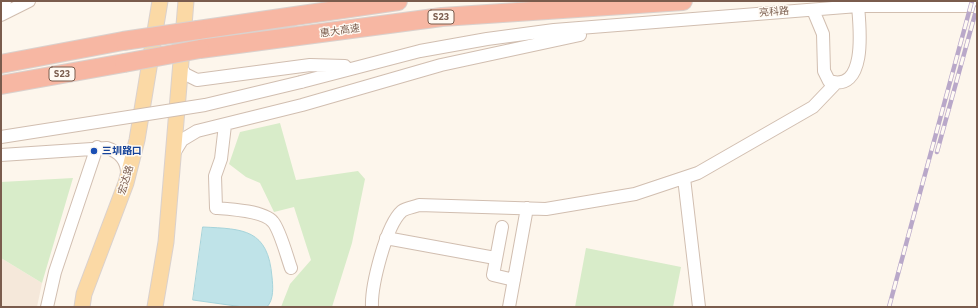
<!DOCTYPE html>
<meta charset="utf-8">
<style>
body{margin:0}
#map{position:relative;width:978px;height:308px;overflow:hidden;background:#fdf6ec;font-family:"IBM Plex Sans",sans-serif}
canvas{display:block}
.frame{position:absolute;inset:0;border:2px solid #7a5c4d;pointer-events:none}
</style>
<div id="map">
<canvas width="978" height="308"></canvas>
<div class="frame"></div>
</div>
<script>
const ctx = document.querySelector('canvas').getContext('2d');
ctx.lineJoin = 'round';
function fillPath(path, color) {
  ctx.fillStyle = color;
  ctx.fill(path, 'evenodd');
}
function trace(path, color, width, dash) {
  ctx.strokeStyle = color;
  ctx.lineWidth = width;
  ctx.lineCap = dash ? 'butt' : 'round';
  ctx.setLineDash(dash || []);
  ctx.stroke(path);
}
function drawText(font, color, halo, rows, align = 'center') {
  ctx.font = font + ' "IBM Plex Sans","Noto Sans SC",sans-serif';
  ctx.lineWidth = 3;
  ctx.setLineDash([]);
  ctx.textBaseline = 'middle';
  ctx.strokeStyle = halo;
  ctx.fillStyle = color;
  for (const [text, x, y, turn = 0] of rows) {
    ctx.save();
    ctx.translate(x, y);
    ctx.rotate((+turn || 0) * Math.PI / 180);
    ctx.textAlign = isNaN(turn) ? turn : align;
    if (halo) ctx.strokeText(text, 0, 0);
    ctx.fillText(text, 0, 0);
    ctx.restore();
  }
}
fillPath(new Path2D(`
 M1,258l41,25 -5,24h-36z`), '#f5e8da');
fillPath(new Path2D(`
 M280,123l16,57 62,-9 7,8 -13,64 -20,64h-51l9,-23 21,-24 -17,-53 -20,5 -14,-29 -14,-6 -17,-13 11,-32z
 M73,178l-31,105 -41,-25v-76z
 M586,248l95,19 -8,40h-98z`), '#d8ecc9');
const water = new Path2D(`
 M203,227c41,2 65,2 69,50 1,10 2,22 -5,30h-24l-50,-7z`);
fillPath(water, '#bfe3e8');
trace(water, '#a5d3da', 1);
const minor = new Path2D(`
 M1,3l4,-2
 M813,10l10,24 1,37 5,10c38,12 31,-53 29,-75
 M1,15l28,-14
 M180,66l5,8 12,6 113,-15 35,1
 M301,82l119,-31 67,-12 67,-9 304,-24h119
 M225,125l-4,34 -6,17 1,32c14,1 48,3 57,14 7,8 14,35 18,46
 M174,153l8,-13 15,-9 105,-26 139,-40 139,-30
 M1,155l106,-7c13,4 21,14 20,28
 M684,178l15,129
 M502,227l-9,48 21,5
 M386,238l109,20
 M47,307l8,-35 42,-125
 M372,307c-1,-21 14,-82 30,-96 4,-3 12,-4 17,-6l127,4 89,-15 63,-21 115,-66 23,-24
 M509,307l18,-99`);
const major = new Path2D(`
 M82,307l2,-13 42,-111 11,-43 23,-139
 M155,307l11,-65 20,-241`);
const highway = new Path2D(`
 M198,30l200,-29
 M200,49l242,-32 241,-16
 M1,64l122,-23
 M1,85l123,-22`);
trace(minor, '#d1beb0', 14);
trace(major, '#dad1cd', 17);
trace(highway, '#dad1cd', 20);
trace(minor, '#fff', 12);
trace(major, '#fbd9a5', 15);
trace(highway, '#f7b7a3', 18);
const rail = new Path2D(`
 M937,152l40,-145
 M889,307l83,-306`);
trace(rail, '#b9a8c9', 4.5);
trace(rail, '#fffaf3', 3, [9]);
const minorBridge = new Path2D(`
 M1,137l204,-32 96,-23`);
const highwayBridge = new Path2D(`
 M123,41l75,-11
 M124,63l76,-14`);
trace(minorBridge, '#d1beb0', 14, []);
trace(highwayBridge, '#dad1cd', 20, []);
trace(minorBridge, '#fff', 12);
trace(highwayBridge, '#f7b7a3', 18);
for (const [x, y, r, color] of [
 [94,151,4,"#1a4fb4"]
]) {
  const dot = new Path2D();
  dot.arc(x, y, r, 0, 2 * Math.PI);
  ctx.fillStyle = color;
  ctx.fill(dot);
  trace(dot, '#fffaf3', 1.5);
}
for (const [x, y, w] of [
 [441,17,26],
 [62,74,26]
]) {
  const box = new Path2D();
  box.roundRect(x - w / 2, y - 7, w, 14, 3);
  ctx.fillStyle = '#fffaf3';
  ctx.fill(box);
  trace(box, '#7a5c4d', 1);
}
drawText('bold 9px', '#7a5c4d', null, [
 ["S23",441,17],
 ["S23",62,74]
]);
drawText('10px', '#7a5c4d', '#fffaf3', [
 ["亮科路",774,12,-4],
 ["惠大高速",340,31,-8],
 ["宏达路",126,180,-73]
]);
drawText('bold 10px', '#164399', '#fffaf3', [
 ["三圳路口",102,151]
], 'left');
</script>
